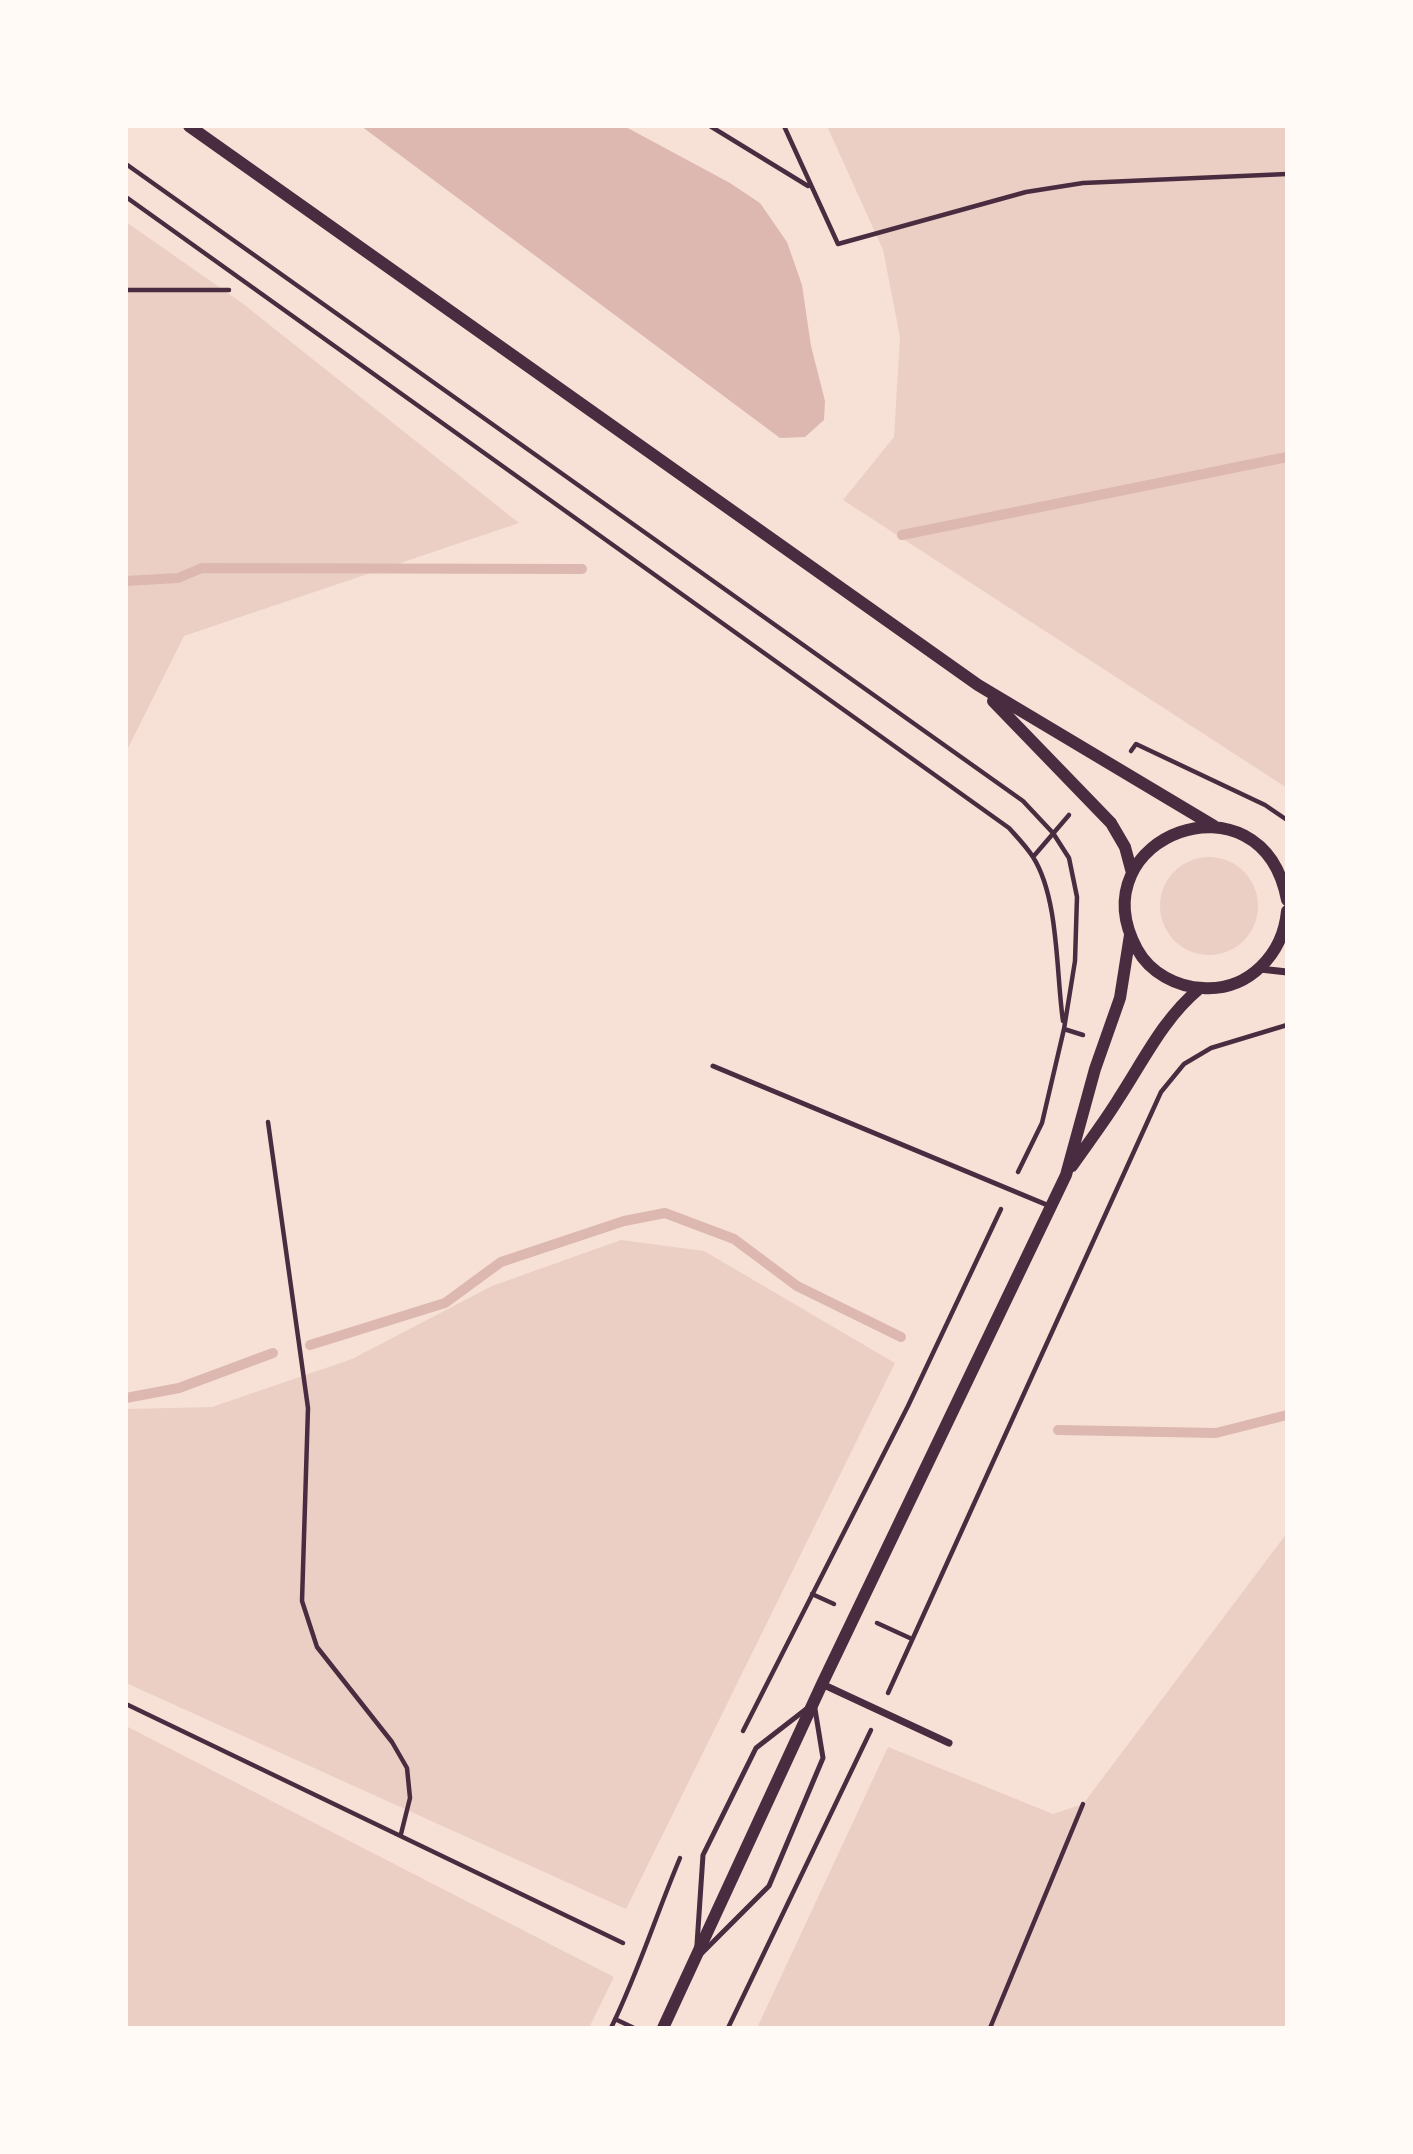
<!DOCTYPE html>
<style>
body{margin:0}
#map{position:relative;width:1413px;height:2154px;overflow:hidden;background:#f7e1d7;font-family:"Nunito Sans",sans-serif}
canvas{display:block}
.frame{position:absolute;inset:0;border:128px solid #fffaf5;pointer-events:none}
</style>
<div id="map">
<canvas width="1413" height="2154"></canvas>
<div class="frame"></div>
</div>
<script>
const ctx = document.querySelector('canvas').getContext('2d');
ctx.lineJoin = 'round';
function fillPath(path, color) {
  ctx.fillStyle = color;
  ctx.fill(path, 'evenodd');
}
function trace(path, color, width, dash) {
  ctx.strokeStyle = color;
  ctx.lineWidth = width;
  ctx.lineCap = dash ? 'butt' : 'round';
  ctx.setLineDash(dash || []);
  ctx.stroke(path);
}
fillPath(new Path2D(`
 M827,126h460v662l-444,-288 51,-63 6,-100 -17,-87z
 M126,222l116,81 277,220 -335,113 -58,116z
 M1160 906a49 49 0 1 1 98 0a49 49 0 1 1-98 0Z
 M621,1240l83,11 191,112 -269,546 -500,-226v-274l86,-2 140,-48 140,-73z
 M1287,1533v495h-530l131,-281 165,67 30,-10z
 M126,1726l488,251 -25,51h-463z`), '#ebcfc5');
fillPath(new Path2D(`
 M361,126h263l106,57 30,20 27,39 15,43 9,61 14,55 -1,19 -19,17 -25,1z`), '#dcb8b0');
trace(new Path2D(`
 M902,535l385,-78
 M126,581l52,-3 24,-10 380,1
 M310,1345l135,-42 56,-41 123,-41 41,-8 69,26 63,47 104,51
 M126,1398l53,-10 94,-35
 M1058,1430l158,3 71,-18`), '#dcb8b0', 10);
trace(new Path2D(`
 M710,126l98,60
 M784,126l54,118 188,-52 57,-9 204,-9
 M126,164l897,637 30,32 16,25 8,39 -2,64 -11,68 -22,94 -24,49
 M126,197l883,631c8,9 17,18 24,29 26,41 23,116 30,164
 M126,290h103
 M1131,751l5,-7 129,61 22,15
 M1033,857l36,-42
 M1064,1029l19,6
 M268,1122l40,286 -6,193 15,46 75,95 15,26 3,30 -9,36
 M812,1594l22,10
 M877,1623l35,16
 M888,1693l273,-601 23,-28 27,-16 76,-23
 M126,1704l497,239
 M743,1731l165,-325 93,-197
 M615,2019l19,9
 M611,2028c27,-55 45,-113 69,-170
 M728,2028l143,-298
 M990,2028l93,-224`), '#4a2c40', 4.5);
trace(new Path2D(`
 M713,1066l339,141
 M814,1703l9,55 -54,128 -73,73 7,-104 53,-107z`), '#4a2c40', 5);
trace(new Path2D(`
 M1260,969l27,3
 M822,1684l127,59`), '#4a2c40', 7);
trace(new Path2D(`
 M189,126l789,559 236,141
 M993,701l118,122 14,24 7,26
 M1287,900c-25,-133 -211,-64 -150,49 13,24 40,38 66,39 46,3 80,-34 84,-77
 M1072,1166c16,-23 33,-45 47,-68 26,-40 44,-79 81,-110
 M663,2028l159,-344 244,-509 29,-106 25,-71 10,-63`), '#4a2c40', 12);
</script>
